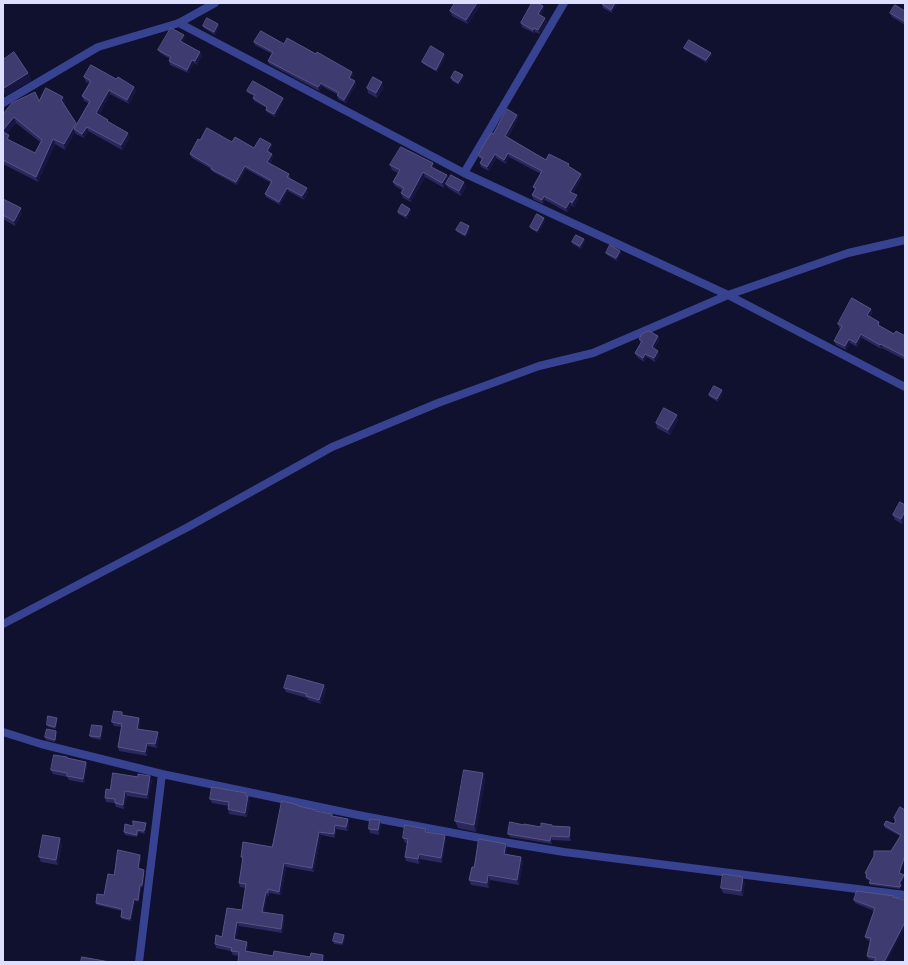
<!DOCTYPE html>
<style>
body{margin:0}
#map{position:relative;width:908px;height:965px;overflow:hidden;background:#10102f;font-family:Figtree,sans-serif}
canvas{display:block}
.frame{position:absolute;inset:0;border:4px solid #dedfff;pointer-events:none}
</style>
<div id="map">
<canvas width="908" height="965"></canvas>
<div class="frame"></div>
</div>
<script>
const ctx = document.querySelector('canvas').getContext('2d');
ctx.lineJoin = 'round';
function trace(path, color, width, dash) {
  ctx.strokeStyle = color;
  ctx.lineWidth = width;
  ctx.lineCap = dash ? 'butt' : 'round';
  ctx.setLineDash(dash || []);
  ctx.stroke(path);
}
function fillPath(path, color) {
  ctx.fillStyle = color;
  ctx.fill(path, 'evenodd');
}
trace(new Path2D(`
 M179,23l285,150 264,122 177,92
 M464,173l100,-170
 M3,624l185,-97 144,-80 106,-44 101,-37 54,-13 135,-58 120,-42 57,-13
 M3,732l38,12 121,30 196,41 133,25 73,12 341,43
 M139,962l23,-188`), '#374391', 8);
trace(new Path2D(`
 M3,103l95,-56 81,-24 36,-20`), '#374391', 8);
fillPath(new Path2D(`
 M455,3h26v1l-13,20 -16,-8 -2,-5z
 M618,3l-6,10 -9,-5 -1,-4z
 M543,6l1,4 -3,6 4,2 2,4 -7,12 -5,-2 -1,1 -12,-6 -1,-4z
 M905,11v14l-13,-8 -2,-4z
 M218,24l1,3 -4,8 -11,-7 -1,-2z
 M185,38l-3,4 18,10 2,4 -5,9 -3,-2 -6,10 -18,-8 -1,-4 1,-2 -10,-6 -2,-3z
 M254,42l30,2 70,31 -3,4 5,5 -10,19 -8,-4 -1,-4h1l-16,-9 -3,5 -50,-27 -1,-3 4,-7 -17,-9z
 M684,48l28,7 -5,8 -22,-13z
 M445,56l-8,16 -14,-8 -1,-2z
 M3,60l25,13 3,7 -25,15 -3,-5z
 M84,77l32,2 18,8 2,4 -7,13 -19,-10 -11,21 31,22 -8,13 -34,-19 -4,7 -8,-4 -1,-2 -10,18 -10,-6 -17,38 -35,-18v-50l36,-13 24,-4 2,5 -1,2 12,21 13,-22 -5,-2 -2,-5 7,-13 -3,-1zM16,123l24,19 -5,11 -24,-12 -5,-7z
 M464,77l-5,8 -7,-4 -1,-3z
 M384,87l-7,11 -9,-5 -1,-5z
 M247,91l36,7 1,2 -9,17 -8,-5 -1,-2 1,-2 -13,-7 -1,-3 1,-2 -6,-3z
 M517,115l1,3 -10,19 38,23 24,8 11,6 1,3 -9,16 5,6 -4,8 -3,-2 -4,7 -22,-12 -2,4 -10,-5 -1,-4 3,-5 -2,-3 8,-13 -32,-17 -3,7 -10,-6 -7,13 -8,-4 -1,-4 2,-3 -3,-2 -1,-3 15,-21z
 M200,140l32,2 22,6 17,-4 1,3 -3,6 3,1 1,4 -3,6 19,10 1,4v1l18,13 -4,8 -16,-9 -8,14 -14,-8 -1,-3 6,-11 -25,-14 -9,16 -24,-13 -2,-3 -19,-11 -2,-4z
 M433,163l2,5h-1l13,7 1,5 -4,8 -19,-11 -14,25 -8,-4 -2,-5 2,-2 -8,-5 -2,-4 5,-9 -6,-3 -2,-5z
 M446,184l20,3 -5,9 -13,-8z
 M3,199l19,14 -7,13 -12,-7z
 M411,211l-4,8 -9,-5v-2z
 M545,221l-7,12 -7,-4 -1,-2z
 M470,229l-4,8 -9,-5 -1,-2z
 M584,239l1,2 -4,8 -8,-5 -1,-2z
 M620,251l1,2 -4,8 -10,-6 -1,-2z
 M871,309l1,4 -2,4 11,9 13,8 11,2v24l-23,-12 -1,1 -19,-11 -5,9 -7,-4 -4,7 -10,-5 -2,-4 7,-12 -2,-1 -1,-4z
 M658,336l1,4 -5,9 6,6 -5,7 -8,-5 -3,5 -7,-5 -2,-4 6,-10 -1,-1 -1,-3z
 M723,393l-5,9 -8,-5 -1,-2z
 M678,420l-8,15 -13,-7 -1,-5z
 M905,505v14l-3,5 -7,-4 -2,-5z
 M324,685l2,5 -5,14 -13,-4 -1,-2 -21,-6 -2,-4z
 M123,715l16,3 1,4 -1,7 20,7 -2,12 -9,-2 -1,10 -28,-5 -1,-4 4,-20 -8,-1 -2,-4z
 M57,718v2l-1,9 -8,-2 -1,-2z
 M102,726l1,3 -2,11 -10,-2 -1,-2z
 M56,731l1,2 -2,9 -9,-2 -1,-3z
 M67,757l1,1 18,4 1,4 -3,17 -15,-3 -2,-3 -14,-3 -2,-4z
 M483,773l2,7 -9,52 -18,-4 -3,-7z
 M152,780l-4,19 -21,-3 -3,13 -8,-2 -1,-4 -9,-1 -1,-4 5,-8z
 M246,793l4,7 -3,17 -18,-3 -1,-5v-3l-16,-3 -2,-4z
 M299,807l18,4 15,3 1,2 15,3 1,3 -1,9 -12,-2 -1,9 -14,-3 -7,37 -28,-5 -5,28 -12,-2v3l-2,-1 -3,17 21,7 -3,14 -43,-7 -3,14 12,5 -1,6 26,5 37,1 13,-2 2,4 -1,3h-86l1,-6 -6,-1 -2,-4 -15,-3 -1,-4 7,-7 20,-27 4,-22 -6,-1 -1,-4 4,-22 -2,-4 31,-10z
 M900,807l1,66 3,2v2l-3,8v2l-1,2 -30,-4 -1,-2 1,-2 -4,-2v-3l-1,-3 26,-22 9,-15 -15,-8 -1,-3 10,-1 2,-3h-2v-3z
 M146,823v3l-1,8 -7,-2 -1,5 -12,-2 -1,-3 9,-6z
 M381,825l-2,10 -9,-2 -1,-4z
 M524,825l17,2 12,-1 17,1 1,4v10l-19,-1v4l-42,-7 -2,-3z
 M426,829l1,3 18,3 1,5 -4,23 -22,-4 -1,5 -13,-3 -1,-4 2,-14h-2l-2,-5z
 M62,843l-4,22 -17,-3 -2,-5z
 M506,844l1,4 -1,6 15,3 2,5 -4,23 -29,-5 -1,8 -18,-3 -2,-5 5,-13z
 M140,855l1,2 -2,12 5,3 -1,15h-2l-2,15 -4,-1 -4,20 -9,-2 -1,-2 1,-6 -25,-6 -1,-2 8,-8 10,-20z
 M745,882l-2,14 -20,-3 -2,-5z
 M894,896l1,2 10,2v27l-30,34 -7,-2 -1,-3 3,-15 -3,-1 -2,-3 9,-26 -19,-8 -1,-3z
 M345,937l-2,8 -9,-1 -1,-3z`), '#2a285d');
fillPath(new Path2D(`
 M477,3h4v1l-13,20 -2,-4z
 M615,3h3l-6,10 -1,-3z
 M543,6l1,4 -4,8 -2,-4z
 M545,18l2,4 -7,12 -2,-4z
 M218,24l1,3 -4,8 -1,-3z
 M534,28l1,4 -1,1 -1,-3z
 M184,35l1,3 -4,6 -1,-3z
 M200,52l2,4 -5,9 -2,-4z
 M711,53l1,2 -5,8 -1,-3z
 M444,54l1,2 -8,16 -1,-2z
 M192,60l2,3 -6,10 -1,-3z
 M352,72l2,3 -4,6 -1,-3z
 M28,73l3,7 -25,15 -2,-7z
 M463,75l1,2 -5,8 -1,-2z
 M355,81l1,3 -10,19 -2,-3z
 M382,82l2,5 -7,11 -1,-5z
 M321,83l1,3 -3,5 -1,-4z
 M134,87l2,4 -7,13 -2,-4z
 M109,90l1,4 -12,23 -2,-4z
 M63,97l2,5 -2,3 -2,-5z
 M283,98l1,2 -9,17 -1,-3z
 M517,115l1,3 -12,21 -1,-3z
 M14,117l2,6 -12,13 -1,-6z
 M76,123l2,5 -4,1 1,3 -10,18 -1,-6z
 M87,127l1,4 -4,7 -2,-4z
 M128,133l2,4 -8,13 -1,-5z
 M9,135l2,6 -4,-2z
 M53,139l2,5 -17,38 -2,-5z
 M271,144l1,3 -4,8 -1,-4z
 M508,153l1,4 -3,7 -2,-4z
 M272,154l1,4 -5,8 -1,-4z
 M495,154l1,4 -7,13 -2,-4z
 M433,163l2,5 -2,3 -2,-4z
 M245,166l1,3 -9,16 -1,-3z
 M423,172l2,5 -14,25 -2,-4z
 M581,174l1,3 -10,19 -2,-4z
 M447,175l1,5 -4,8 -2,-5z
 M464,182l2,5 -5,9 -2,-5z
 M287,188l1,3 -8,14 -1,-3z
 M307,188l1,4 -4,8 -2,-4z
 M577,195l1,4 -4,8 -2,-4z
 M544,196l1,4 -2,4 -1,-4z
 M570,201l1,4 -4,7 -1,-4z
 M21,208l1,5 -7,13 -1,-5z
 M410,209l1,2 -4,8 -1,-3z
 M544,218l1,3 -7,12 -1,-2z
 M469,226l1,3 -4,8 -1,-2z
 M584,239l1,2 -4,8 -1,-3z
 M620,251l1,2 -4,8 -1,-3z
 M871,309l1,4 -4,6 -1,-4z
 M861,334l1,4 -5,9 -1,-4z
 M658,336l1,4 -6,11 -1,-4z
 M849,339l1,4 -4,7 -1,-4z
 M881,344l1,4 -1,1 -1,-4z
 M658,351l2,4 -5,7 -1,-4z
 M645,354l2,3 -3,5 -1,-4z
 M722,390l1,3 -5,9 -1,-3z
 M677,415l1,5 -8,15 -2,-5z
 M905,511v8l-3,5 -1,-5z
 M324,685l2,5 -5,14 -2,-4z
 M57,718v2l-1,9 -1,-2z
 M139,718l1,4 -2,11 -1,-4z
 M102,726l1,3 -2,11 -1,-3z
 M56,731l1,2 -2,9v-2z
 M158,732l1,4 -2,12 -2,-4z
 M147,743l1,3 -1,10 -2,-4z
 M86,762l1,4 -3,17 -1,-4z
 M483,773l2,7 -9,52 -2,-7z
 M150,776l2,4 -4,19 -1,-4z
 M125,791l2,5 -3,13 -1,-4z
 M248,796l2,4 -3,17 -2,-4z
 M348,819l1,3 -1,9 -2,-4z
 M380,820l1,5 -2,10 -1,-5z
 M146,823v3l-1,8 -1,-3z
 M335,825l1,4 -1,9 -1,-4z
 M570,827l1,4v10l-2,-4z
 M319,832l2,3 -7,37 -2,-4z
 M445,835l1,5 -4,23 -1,-5z
 M551,836l1,4v4l-2,-3z
 M60,838l2,5 -4,22 -2,-5z
 M506,844l1,4 -1,11 -2,-5z
 M419,854l1,5 -1,5 -1,-5z
 M140,855l1,2 -2,14 -1,-3z
 M905,855v5l-5,15 -1,-2z
 M521,857l2,5 -4,23 -2,-5z
 M284,863l2,4 -5,28 -2,-3z
 M144,870v2l-1,15 -1,-2z
 M488,875l2,5 -1,8 -2,-5z
 M904,875v2l-3,8v2l-1,2 -1,-5z
 M743,877l2,5 -2,14 -2,-5z
 M140,885l1,2 -2,15 -1,-2z
 M266,892l1,3 -3,20 -2,-3z
 M134,899l1,2 -4,20 -1,-2z
 M283,915l2,4 -3,14 -1,-4z
 M237,922l2,4 -3,17 -2,-4z
 M904,924l1,3 -18,35h-3z
 M344,935l1,2 -2,8 -1,-2z
 M247,942l1,3 -2,9 -1,-3z
 M323,955l2,4 -1,3h-2z`), '#171643');
const building = new Path2D(`
 M455,3h22l-11,17 -16,-9z
 M532,3h5l6,3 -5,8 7,4 -7,12 -4,-2 -1,2 -12,-7z
 M602,3h13l-4,7 -9,-6z
 M895,5l10,6v8l-1,2 -14,-8z
 M207,18l11,6 -4,8 -11,-6z
 M171,28l13,7 -4,6 20,11 -5,9 -3,-1 -5,10 -18,-9 2,-4 -13,-7z
 M261,31l23,13 3,-6 29,16 1,-2 35,20 -3,6 6,3 -11,19 -7,-5 2,-2 -18,-10 -3,4 -50,-26 5,-9 -19,-10z
 M689,40l22,13 -5,7 -22,-12z
 M431,46l13,8 -8,16 -14,-8z
 M14,52l14,21 -24,15 -1,-2v-26z
 M91,65l25,14 2,-2 16,10 -7,13 -18,-10 -13,23 12,7 -1,1 21,12 -7,12 -34,-18 -5,7 -8,-5 16,-28 -8,-5 9,-15 -7,-4z
 M455,71l8,4 -5,8 -7,-5z
 M373,77l9,5 -6,11 -9,-5z
 M253,81l30,17 -9,16 -8,-4 1,-3 -14,-9 2,-3 -8,-4z
 M46,88l17,9 -2,3 15,23 -12,21 -11,-5 -17,38 -33,-17v-28l6,3 -2,4 28,14 7,-13 -28,-23 -11,13v-16l9,-11 23,-11 4,9z
 M507,109l10,6 -12,21 41,24 3,-6 20,10 -1,2 13,8 -11,18 7,3 -5,8 -2,-2 -4,7 -22,-12 -2,4 -10,-5 4,-7 -3,-1 9,-16 -34,-18 -4,7 -9,-6 -8,13 -7,-4 3,-5 -5,-3 13,-22 2,1z
 M207,128l25,14 3,-5 19,11 6,-10 11,6 -4,7 5,3 -5,8 22,12 -2,3 20,11 -5,8 -15,-8 -8,14 -14,-8 7,-13 -27,-15 -9,16 -25,-13 1,-2 -22,-13 8,-15 2,1z
 M401,147l32,16 -2,4 16,8 -5,8 -19,-11 -14,26 -8,-5 3,-5 -11,-6 7,-12 -10,-5z
 M451,175l13,7 -5,9 -13,-7z
 M3,199l18,9 -7,13 -11,-6z
 M402,204l8,5 -4,7 -8,-4z
 M537,214l7,4 -7,13 -7,-4z
 M461,222l8,4 -4,9 -9,-5z
 M576,235l8,4 -4,7 -8,-4z
 M610,245l10,6 -4,7 -10,-5z
 M852,298l19,11 -4,6 12,7 -1,3 16,9 2,-3 9,5v18l-1,2 -23,-12 -1,1 -19,-11 -5,9 -7,-4 -4,7 -11,-5 8,-15 -4,-2z
 M649,331l9,5 -6,11 6,4 -4,7 -9,-4 -2,4 -8,-5 7,-12 -3,-2 3,-5z
 M714,386l8,4 -5,9 -8,-4z
 M664,408l13,7 -9,15 -12,-7z
 M900,502l5,3v6l-4,8 -8,-4z
 M288,675l36,10 -5,15 -13,-4 1,-2 -23,-6z
 M114,711l8,1v3l17,3 -2,11 21,3 -3,12 -8,-1 -2,9 -27,-5 4,-23 -10,-2z
 M48,716l9,2 -2,9 -8,-2z
 M92,725l10,1 -2,11 -10,-1z
 M47,729l9,2 -1,9 -10,-3z
 M54,755l13,2v1l19,4 -3,17 -16,-3v-3l-16,-3z
 M464,770l19,3 -9,52 -19,-4z
 M113,773l25,4v-3l12,2 -3,19 -22,-4 -2,14 -8,-2v-4l-10,-1 1,-9 4,1z
 M212,787l34,6v3h2l-3,17 -17,-4 1,-7 -19,-3z
 M282,801l16,4v1l18,4v1l16,3v2l16,3 -2,8 -11,-2 -1,9 -15,-2 -7,36 -28,-5 -5,29 -11,-3v3h-2l-4,20 21,3 -2,14 -44,-7 -3,17 13,3 -2,9 28,5 1,-5 36,6 1,-4 12,2 -1,7h-84l1,-10 -8,-1 1,-3 -17,-4 1,-9 6,2 5,-29 15,2 4,-26 -7,-1 4,-26h-2l2,-15 29,5z
 M900,807l5,3v45l-6,18 5,2 -5,9 2,1 -1,2 -31,-4 2,-3 -5,-3 1,-3 -2,-1 9,-17v-5h17l10,-16 -17,-10 2,-4 8,3 2,-4 -2,-2z
 M370,819l10,1 -2,10 -9,-1z
 M133,821l13,2 -2,8 -7,-1v5l-13,-3 1,-8 8,2z
 M510,822l14,3v-1l17,3v-4l11,2v1l18,1 -1,10 -18,-1 -1,5 -42,-7z
 M405,825l21,4 -1,3 20,3 -4,23 -22,-4 -1,5 -13,-2 3,-18 -5,-1z
 M43,835l17,3 -4,22 -17,-3z
 M479,839l27,5 -2,10 17,3 -4,23 -29,-5 -1,8 -18,-3 3,-13h2z
 M118,850l22,5 -2,13 6,2 -2,15h-2l-2,15 -4,-1 -4,20 -9,-2 1,-8 -26,-6 1,-9 7,1 4,-21 6,1z
 M723,874l20,3 -2,14 -20,-3z
 M857,891l37,5 -1,1 12,3v24h-1l-20,38h1h-11l2,-4 -9,-2 4,-18 -6,-1 10,-29 -21,-8z
 M335,933l9,2 -2,8 -9,-2z
 M82,957l28,5h-29z`);
fillPath(building, '#3d3b6f');
trace(building, '#565585', 1);
</script>
